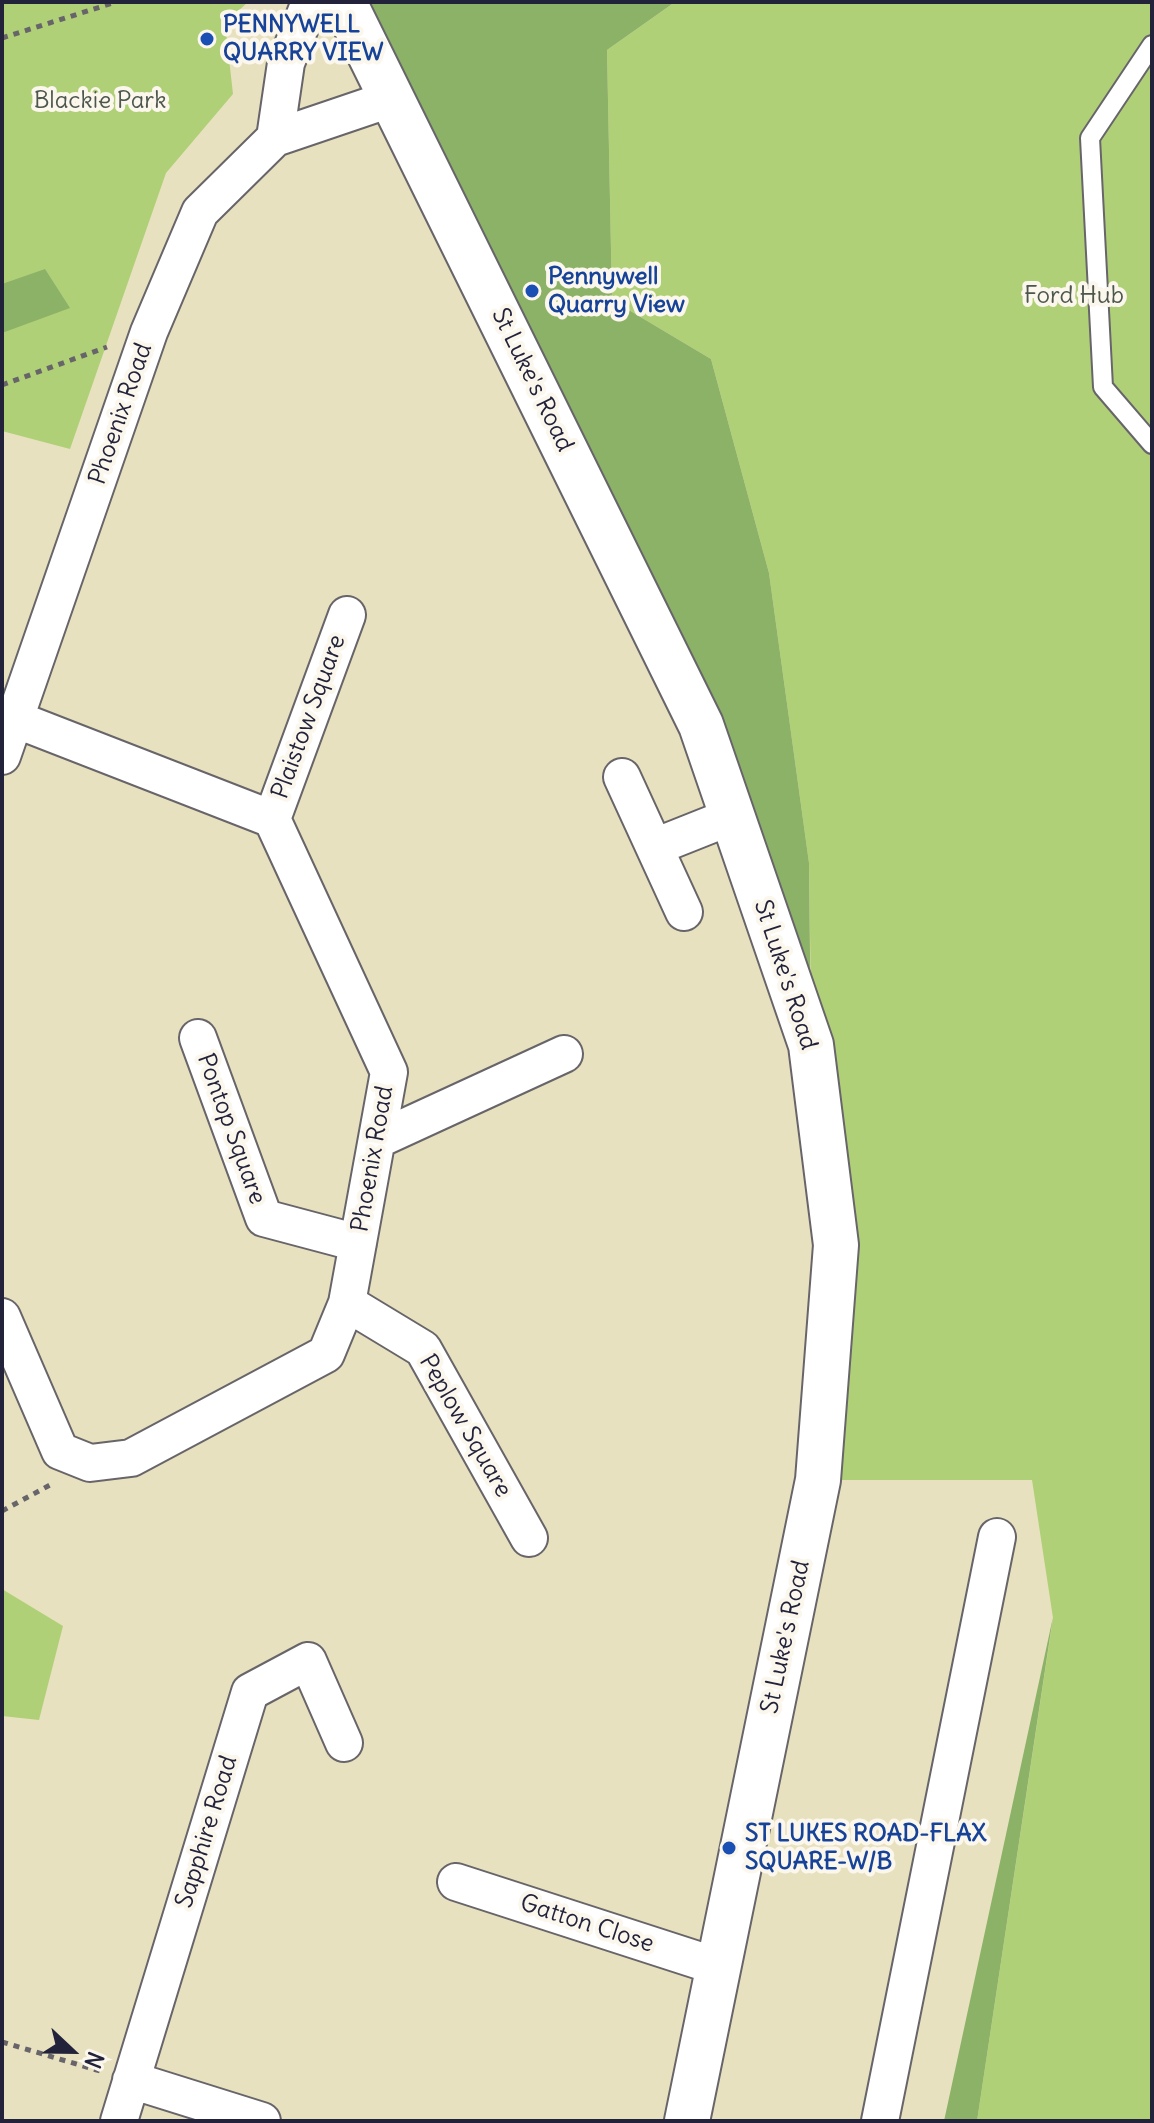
<!DOCTYPE html>
<style>
body{margin:0}
#map{position:relative;width:1154px;height:2123px;overflow:hidden;background:#e8e1bf;font-family:Delius,sans-serif}
canvas{display:block}
.frame{position:absolute;inset:0;border:4px solid #22223b;pointer-events:none}
.north{position:absolute;left:32px;top:2011px;width:80px;height:80px;-webkit-text-stroke:6px #fbf7ec;paint-order:stroke;rotate:112deg;font-size:22px;font-weight:700;line-height:32px;text-align:center;color:#22223b}
.north::after{content:'';display:block;margin:auto;width:28px;height:36px;background:#22223b;clip-path:polygon(50% 0,100% 100%,50% 72%,0 100%)}
</style>
<div id="map">
<canvas width="1154" height="2123"></canvas>
<div class="frame"></div>
<div class="north">N</div>
</div>
<script>
const ctx = document.querySelector('canvas').getContext('2d');
ctx.lineJoin = 'round';
function fillPath(path, color) {
  ctx.fillStyle = color;
  ctx.fill(path, 'evenodd');
}
function trace(path, color, width, dash) {
  ctx.strokeStyle = color;
  ctx.lineWidth = width;
  ctx.lineCap = dash ? 'butt' : 'round';
  ctx.setLineDash(dash || []);
  ctx.stroke(path);
}
function drawText(font, color, halo, rows, align = 'center') {
  ctx.font = font + ' Delius,sans-serif';
  ctx.lineWidth = 8;
  ctx.setLineDash([]);
  ctx.textBaseline = 'middle';
  ctx.strokeStyle = halo;
  ctx.fillStyle = color;
  for (const [text, x, y, turn = 0] of rows) {
    ctx.save();
    ctx.translate(x, y);
    ctx.rotate((+turn || 0) * Math.PI / 180);
    ctx.textAlign = isNaN(turn) ? turn : align;
    if (halo) ctx.strokeText(text, 0, 0);
    ctx.fillText(text, 0, 0);
    ctx.restore();
  }
}
fillPath(new Path2D(`
 M2,2h246l-23,21 8,71 -67,79 -96,276 -68,-18z
 M675,2h477v2119h-175l76,-503 -21,-138h-214l-9,-617 -40,-290 -58,-214 -99,-59 -5,-250z
 M2,1589l61,37 -24,94 -37,-4z`), '#b0d078');
fillPath(new Path2D(`
 M344,2h331l-68,48 5,250 99,59 58,214 40,290 2,182 -81,-228z
 M45,269l25,39 -68,25v-49z
 M1053,1617l-76,504h-33z`), '#8cb268');
const service = new Path2D(`
 M1152,45l-62,93 13,249 49,57`);
const minor = new Path2D(`
 M275,138l11,-75 24,-61
 M2,714l270,105 117,253 -42,231 -21,51 -195,104 -41,5 -30,-12 -58,-134
 M2,756l147,-424 51,-120 75,-74 118,-40
 M622,777l62,135
 M272,819l75,-204
 M657,846l73,-29
 M198,1038l66,180 94,25
 M377,1140l187,-86
 M347,1303l76,46 106,189
 M456,1882l263,85
 M131,2080l131,41
 M119,2121l131,-429 58,-31 36,82
 M880,2121l117,-584`);
const tertiary = new Path2D(`
 M344,2l357,723 110,320 25,200 -18,235 -131,641`);
trace(service, '#676569', 22);
trace(minor, '#676569', 40);
trace(tertiary, '#676569', 48);
trace(new Path2D(`
 M2,38l114,-36
 M2,385l105,-38
 M2,1511l48,-26
 M2,2042l98,29`), '#676569', 5, [6, 6]);
trace(service, '#fff', 18);
trace(minor, '#fff', 36);
trace(tertiary, '#fff', 44);
for (const [x, y, r, color] of [
 [207,39,8,"#1a4fb4"],
 [532,291,8,"#1a4fb4"],
 [729,1848,8,"#1a4fb4"]
]) {
  const dot = new Path2D();
  dot.arc(x, y, r, 0, 2 * Math.PI);
  ctx.fillStyle = color;
  ctx.fill(dot);
  trace(dot, '#fbf7ec', 3);
}
drawText('bold 24px', '#164399', '#fbf7ec', [
 ["PENNYWELL",223,25],
 ["QUARRY VIEW",223,53],
 ["Pennywell",548,277],
 ["Quarry View",548,305],
 ["ST LUKES ROAD-FLAX",745,1834],
 ["SQUARE-W/B",745,1862]
], 'left');
drawText('24px', '#4d564d', '#fbf7ec', [
 ["Blackie Park",100,101],
 ["Ford Hub",1074,296]
]);
drawText('24px', '#22223b', '#fbf7ec', [
 ["St Luke's Road",532,380,64],
 ["Phoenix Road",121,414,-71],
 ["Plaistow Square",309,717,-70],
 ["St Luke's Road",785,975,72],
 ["Pontop Square",231,1129,70],
 ["Phoenix Road",373,1159,-80],
 ["Peplow Square",465,1426,60],
 ["St Luke's Road",786,1637,-78],
 ["Sapphire Road",207,1832,-73],
 ["Gatton Close",587,1924,18]
]);
</script>
